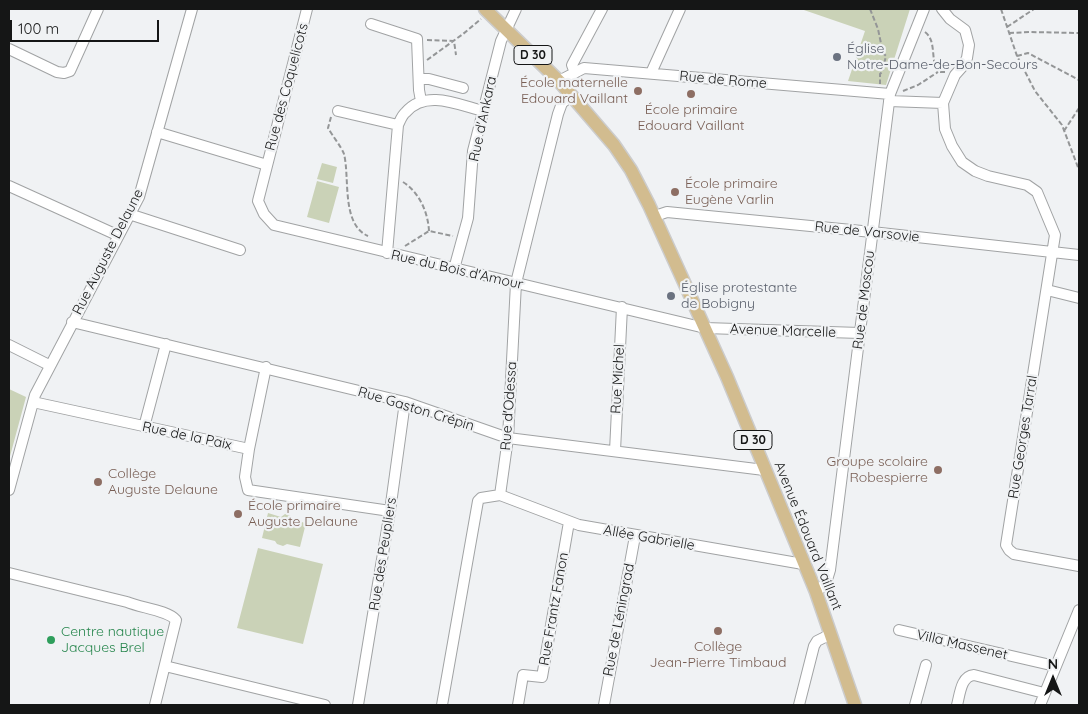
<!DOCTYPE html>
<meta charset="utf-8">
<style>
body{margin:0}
#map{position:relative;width:1088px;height:714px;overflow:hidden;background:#f0f2f4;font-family:Quicksand,sans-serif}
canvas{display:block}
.frame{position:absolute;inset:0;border:10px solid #151616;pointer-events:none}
.north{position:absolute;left:1028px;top:654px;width:50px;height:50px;-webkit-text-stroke:4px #f0f2f4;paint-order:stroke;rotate:0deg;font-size:14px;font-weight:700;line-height:20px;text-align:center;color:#151616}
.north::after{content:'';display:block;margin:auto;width:18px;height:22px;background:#151616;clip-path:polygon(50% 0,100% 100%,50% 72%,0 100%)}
.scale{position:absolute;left:10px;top:20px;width:149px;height:22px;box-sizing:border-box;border:2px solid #151616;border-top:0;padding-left:6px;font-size:15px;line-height:18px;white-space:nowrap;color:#151616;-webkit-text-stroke:4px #f0f2f4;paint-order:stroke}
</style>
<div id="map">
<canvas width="1088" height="714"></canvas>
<div class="frame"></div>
<div class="north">N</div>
<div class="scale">100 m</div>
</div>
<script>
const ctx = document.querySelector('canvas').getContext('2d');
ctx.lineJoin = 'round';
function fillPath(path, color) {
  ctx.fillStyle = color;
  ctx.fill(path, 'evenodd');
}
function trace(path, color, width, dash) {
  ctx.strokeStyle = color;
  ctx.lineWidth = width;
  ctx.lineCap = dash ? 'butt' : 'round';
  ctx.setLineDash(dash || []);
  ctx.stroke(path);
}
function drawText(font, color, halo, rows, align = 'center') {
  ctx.font = font + ' Quicksand,sans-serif';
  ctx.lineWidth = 4.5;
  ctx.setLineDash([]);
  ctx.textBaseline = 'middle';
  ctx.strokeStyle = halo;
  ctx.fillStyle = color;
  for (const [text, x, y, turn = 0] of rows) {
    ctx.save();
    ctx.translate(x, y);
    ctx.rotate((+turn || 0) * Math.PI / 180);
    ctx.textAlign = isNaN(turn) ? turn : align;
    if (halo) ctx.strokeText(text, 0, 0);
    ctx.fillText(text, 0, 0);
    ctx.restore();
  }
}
fillPath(new Path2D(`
 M801,9h109l-24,76 -38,-4 17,-50z
 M322,163l15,4 -4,16 -16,-4z
 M317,181l22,6 -10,36 -22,-6z
 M9,389l17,8 -17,63z
 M268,513l13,4 4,-3 6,2 2,4 13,3 -6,24 -13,-3 -4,2 -6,-2 -2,-3 -13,-3z
 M258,548l65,16 -20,80 -66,-16z`), '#cad2b7');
const minor = new Path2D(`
 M307,9l-49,192 6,13 10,11 431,103 155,5
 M942,9l8,10 15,11 4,15 -2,13 -4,8 -8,9 -12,28 2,26 7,17 10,16 13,9 13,5 39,9 10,7 18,43 -49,310 3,5 5,4 65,12
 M371,24l46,15 2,51 2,11
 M9,49l48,23 7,1 6,-2 28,-62
 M575,73l-3,-8 30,-56
 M651,73l29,-64
 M419,79h10l34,9
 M559,81l25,-13 306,26
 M889,101l54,2
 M338,111l60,14
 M157,132l110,33
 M9,186l108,49
 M129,214l111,36
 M655,216l12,-4 205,20 207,23
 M387,253l11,-128c2,-4 4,-10 8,-13 20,-23 53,-7 77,-1
 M454,269l14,-51 5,-67 28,-110 15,-32
 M1047,290l32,8
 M72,322l333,80 103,36 256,32
 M9,345l40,20
 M266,367l-17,82 -4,28 3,13 142,21
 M33,402l216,47
 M144,427l22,-83
 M615,451l7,-144
 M9,490l26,-95 104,-198 53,-188
 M500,495l8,-57 8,-155 42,-169 4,-11 9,-7
 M500,495l79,30 224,39
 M9,573l118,29c14,6 40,8 49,18l-21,85
 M816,592l10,-9 4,-13 60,-476 34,-85
 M899,630l156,36
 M165,666l160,39
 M358,705l32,-194 15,-109
 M442,705l36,-204 3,-3 19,-3
 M518,705l5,-30 19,2 27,-155
 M604,705l31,-169
 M799,705l15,-59 3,-5 14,-7
 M915,705l11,-40
 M957,705c3,-11 4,-29 17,-30l70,18
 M1040,705l39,-95`);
const major = new Path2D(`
 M485,9l74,72 55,64 17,25 18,35 78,172 89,215 39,113`);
trace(minor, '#a1a3a4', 12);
trace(major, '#ccc', 15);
trace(new Path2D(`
 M870,9l8,20 5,24 3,3 -4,16 -2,2v10
 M1001,9l16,47 18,35 27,34 17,45
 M1007,27l27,-18
 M925,32c12,9 5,28 13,40h7
 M1009,33l21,-1 49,1
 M427,40l27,1 2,14
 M1017,56l11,-3 51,27
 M427,60l36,-26 18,-15
 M903,91l15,-6 20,-13
 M331,117l-3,11c4,7 14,20 16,26 6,24 -3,70 24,82
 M1064,131l15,-23
 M403,182c16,10 25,30 26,49
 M405,246l24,-15 24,5`), '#949697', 2, [5, 2.5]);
trace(minor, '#fff', 10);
trace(major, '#d2bc8f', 12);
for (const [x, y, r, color] of [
 [837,57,5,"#6b7280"],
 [638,91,5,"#8d6e63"],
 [691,94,5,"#8d6e63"],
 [675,192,5,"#8d6e63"],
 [671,296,5,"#6b7280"],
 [938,470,5,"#8d6e63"],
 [98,482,5,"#8d6e63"],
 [238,514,5,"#8d6e63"],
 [718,631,5,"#8d6e63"],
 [51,640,5,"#2e9e5b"]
]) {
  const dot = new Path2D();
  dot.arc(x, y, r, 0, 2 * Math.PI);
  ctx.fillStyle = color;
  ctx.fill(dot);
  trace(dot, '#f0f2f4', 2);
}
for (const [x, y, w] of [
 [533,55,38],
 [753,440,38]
]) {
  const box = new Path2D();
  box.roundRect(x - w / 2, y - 9.5, w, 19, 4);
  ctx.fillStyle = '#f0f2f4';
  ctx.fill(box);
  trace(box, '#151616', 1);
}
drawText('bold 12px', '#151616', null, [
 ["D 30",533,55],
 ["D 30",753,440]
]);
drawText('14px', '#5b616d', '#f0f2f4', [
 ["Église",847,49],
 ["Notre-Dame-de-Bon-Secours",847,65],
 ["Église protestante",681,288],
 ["de Bobigny",681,304]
], 'left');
drawText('14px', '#151616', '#f0f2f4', [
 ["Rue de Rome",723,80,5],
 ["Rue des Coquelicots",287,87,-75],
 ["Rue d'Ankara",483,119,-78],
 ["Rue de Varsovie",867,232,6],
 ["Rue Auguste Delaune",108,252,-63],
 ["Rue du Bois d'Amour",457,270,13],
 ["Rue de Moscou",864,300,-83],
 ["Avenue Marcelle",783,331,2],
 ["Rue Michel",618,379,-87],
 ["Rue d'Odessa",509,406,-86],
 ["Rue Gaston Crépin",416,409,17],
 ["Rue de la Paix",187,436,12],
 ["Rue Georges Tarral",1023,437,-81],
 ["Avenue Édouard Vaillant",808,536,68],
 ["Allée Gabrielle",649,538,10],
 ["Rue des Peupliers",383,554,-81],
 ["Rue Frantz Fanon",554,609,-80],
 ["Rue de Léningrad",619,620,-79],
 ["Villa Massenet",962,645,13]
]);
drawText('14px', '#785e54', '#f0f2f4', [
 ["École maternelle",628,83,"right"],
 ["Edouard Vaillant",628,99,"right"],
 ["École primaire",691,110,"center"],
 ["Edouard Vaillant",691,126,"center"],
 ["École primaire",685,184],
 ["Eugène Varlin",685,200],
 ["Groupe scolaire",928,462,"right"],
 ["Robespierre",928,478,"right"],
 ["Collège",108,474],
 ["Auguste Delaune",108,490],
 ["École primaire",248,506],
 ["Auguste Delaune",248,522],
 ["Collège",718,647,"center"],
 ["Jean-Pierre Timbaud",718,663,"center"]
], 'left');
drawText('14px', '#27864d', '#f0f2f4', [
 ["Centre nautique",61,632],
 ["Jacques Brel",61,648]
], 'left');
</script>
